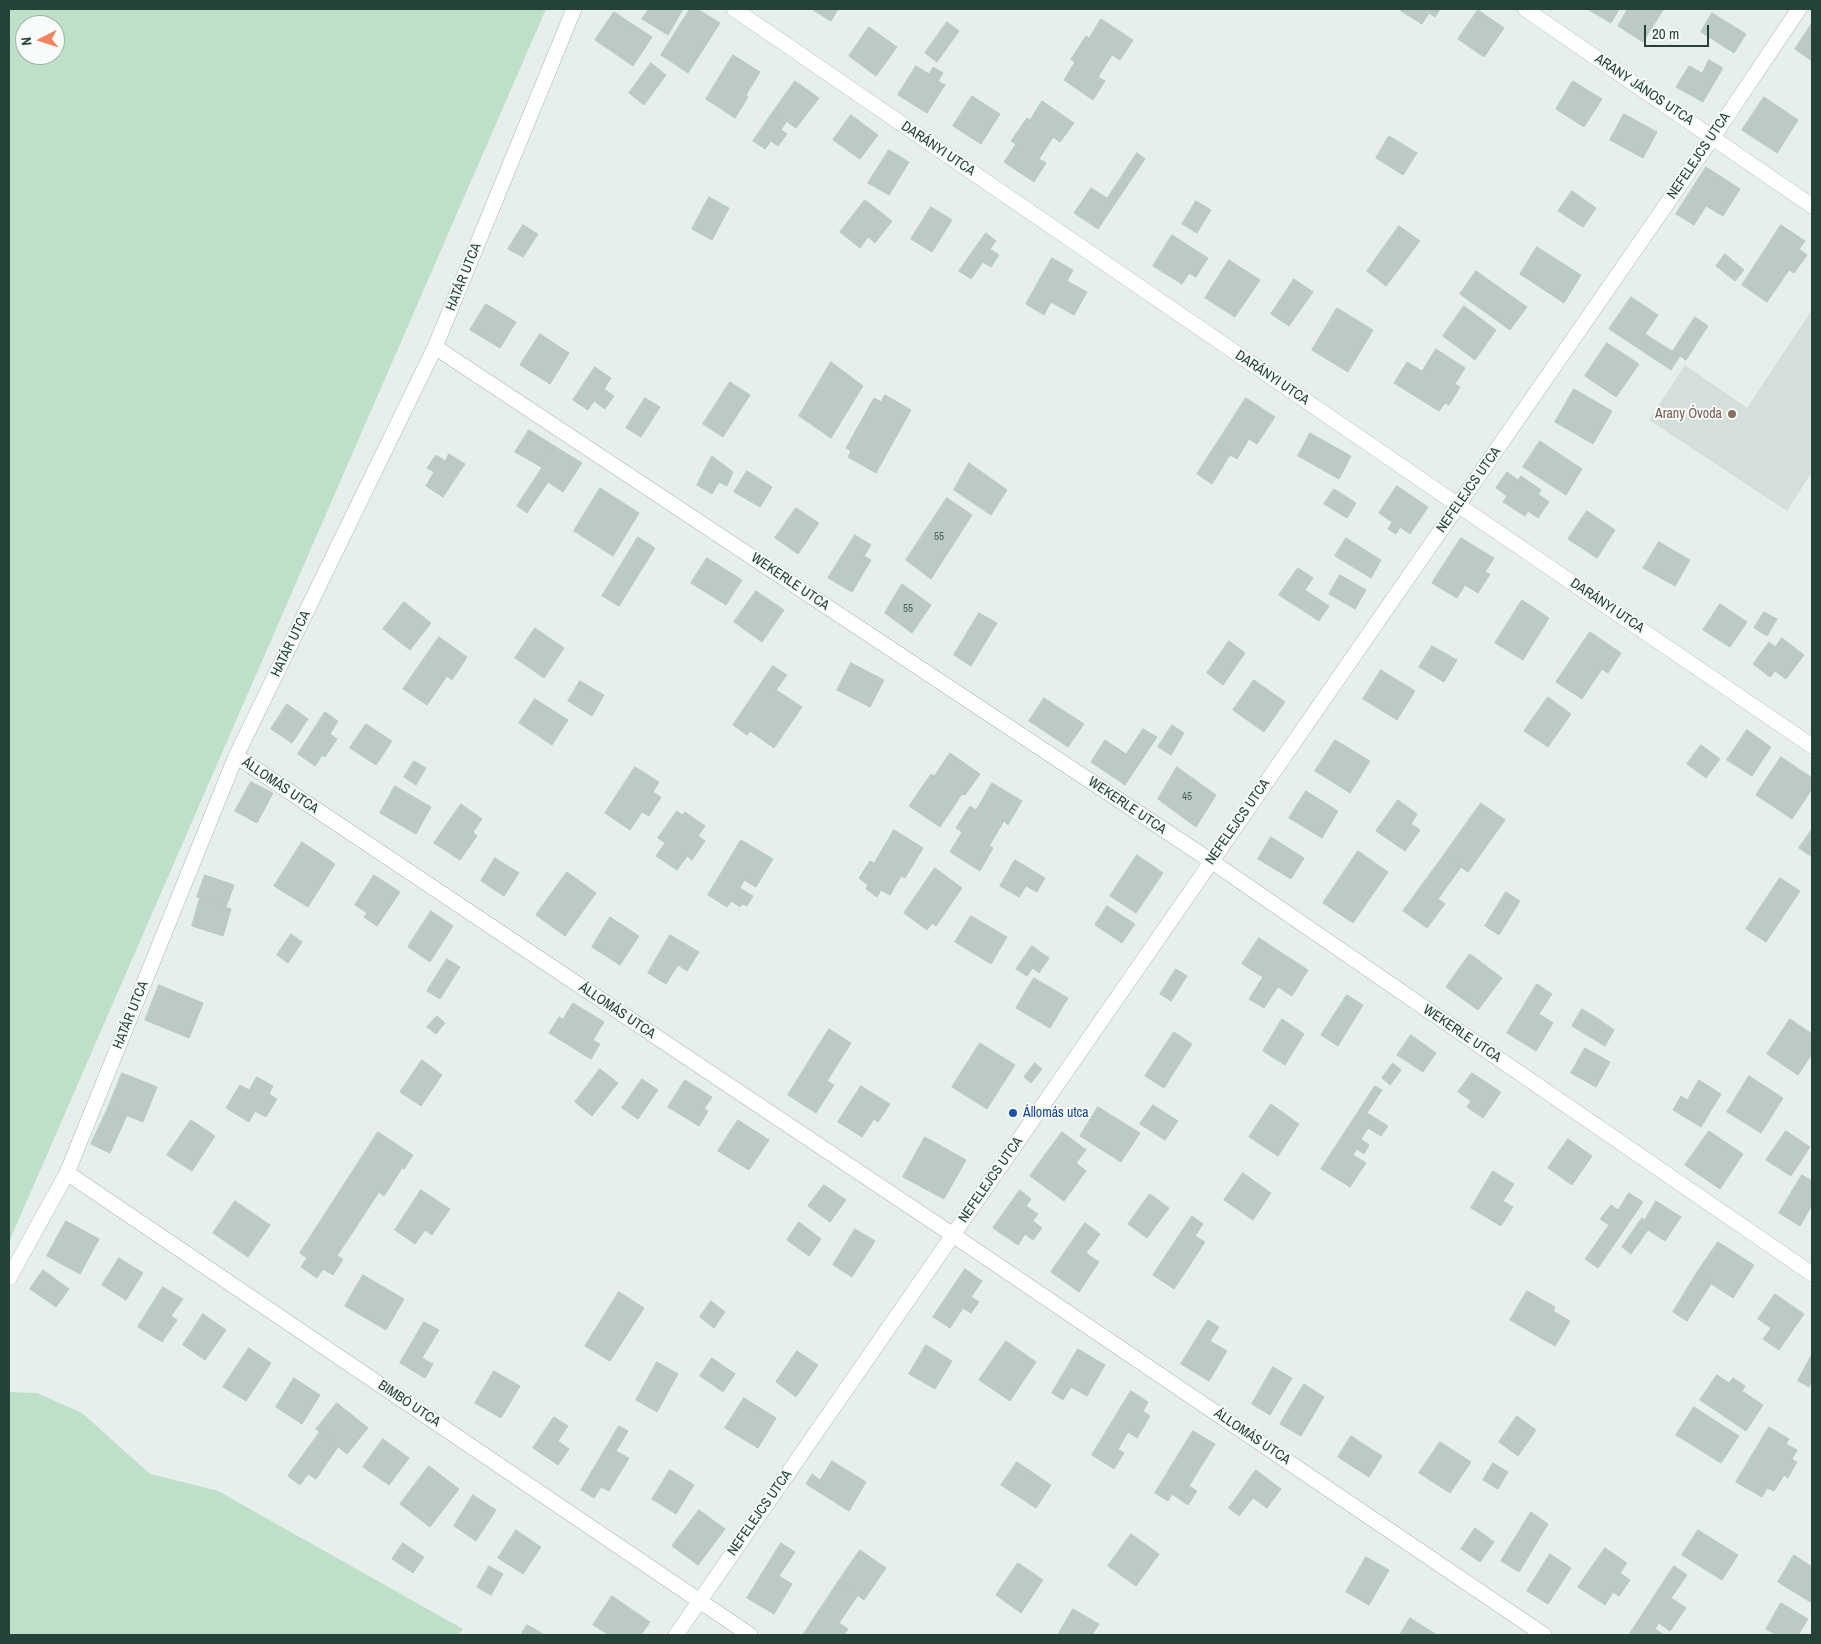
<!DOCTYPE html>
<meta charset="utf-8">
<style>
body{margin:0}
#map{position:relative;width:1821px;height:1644px;overflow:hidden;background:#e6efeb;font-family:"Archivo Narrow",sans-serif}
canvas{display:block}
.frame{position:absolute;inset:0;border:10px solid #24423a;pointer-events:none}
.north{position:absolute;left:15px;top:15px;width:50px;height:50px;box-sizing:border-box;background:#f7fbf9;border:1px solid #a3b1ad;border-radius:50%;rotate:265deg;font-size:14px;font-weight:700;line-height:20px;text-align:center;color:#24423a}
.north::after{content:'';display:block;margin:auto;width:18px;height:22px;background:#f4845f;clip-path:polygon(50% 0,100% 100%,50% 72%,0 100%)}
.scale{position:absolute;left:1644px;top:25px;width:65px;height:22px;box-sizing:border-box;border:2px solid #24423a;border-top:0;padding-left:6px;font-size:15px;line-height:18px;white-space:nowrap;color:#24423a;-webkit-text-stroke:4px #f7fbf9;paint-order:stroke}
</style>
<div id="map">
<canvas width="1821" height="1644"></canvas>
<div class="frame"></div>
<div class="north">N</div>
<div class="scale">20 m</div>
</div>
<script>
const ctx = document.querySelector('canvas').getContext('2d');
ctx.lineJoin = 'round';
function fillPath(path, color) {
  ctx.fillStyle = color;
  ctx.fill(path, 'evenodd');
}
function trace(path, color, width, dash) {
  ctx.strokeStyle = color;
  ctx.lineWidth = width;
  ctx.lineCap = dash ? 'butt' : 'round';
  ctx.setLineDash(dash || []);
  ctx.stroke(path);
}
function drawText(font, color, halo, rows, align = 'center') {
  ctx.font = font + ' "Archivo Narrow",sans-serif';
  ctx.lineWidth = 4;
  ctx.setLineDash([]);
  ctx.textBaseline = 'middle';
  ctx.strokeStyle = halo;
  ctx.fillStyle = color;
  for (const [text, x, y, turn = 0] of rows) {
    ctx.save();
    ctx.translate(x, y);
    ctx.rotate((+turn || 0) * Math.PI / 180);
    ctx.textAlign = isNaN(turn) ? turn : align;
    if (halo) ctx.strokeText(text, 0, 0);
    ctx.fillText(text, 0, 0);
    ctx.restore();
  }
}
fillPath(new Path2D(`
 M1812,310v162l-25,39 -138,-91 36,-55 62,43z`), '#d4dfda');
fillPath(new Path2D(`
 M9,9h537l-537,1233zM25,25h30v30h-30z
 M9,1392l28,1 45,20 68,61 68,17 245,138 -4,6h-450z`), '#bfe0c8');
const building = new Path2D(`
 M649,9h34l-15,26 -26,-16z
 M690,9h7l23,14 -32,50 -27,-18z
 M812,9h26l-7,12z
 M1403,9h37l-5,8 -6,-4 -7,11 -21,-13z
 M1590,9h29l-8,14 -22,-13z
 M1628,9l35,1 -20,32 -25,-16z
 M1478,10l26,18 -20,29 -26,-18z
 M614,12l38,25 -19,29 -38,-26z
 M1712,13l34,21 -12,19 -33,-21z
 M1101,19l32,21 -13,20 -8,-5 -14,22 7,4 -12,19 -29,-20 11,-18 -4,-3 15,-23 3,2z
 M947,22l12,9 -22,31 -12,-9z
 M1812,23v38l-17,-12z
 M869,27l28,20 -21,29 -27,-20z
 M733,55l27,17 -14,23 2,2 -13,21 -29,-19z
 M1709,60l14,8 -20,34 -27,-15 13,-21 13,7z
 M651,63l15,12 -22,30 -15,-12z
 M916,66l13,8 4,-7 10,6 -5,8 7,4 -18,28 -29,-18z
 M795,81l24,17 -23,30 -23,-16z
 M1573,81l29,18 -18,28 -28,-18z
 M972,96l28,18 -19,30 -28,-18z
 M1764,97l34,23 -21,33 -35,-23z
 M1042,101l32,22 -14,19 -7,-5 -14,22 7,4 -12,19 -30,-20 12,-18 -5,-3 16,-23 3,2z
 M773,112l13,10 -5,8 6,4 -9,12 -7,-5 -6,8 -12,-8z
 M1624,114l33,18 -14,26 -33,-18z
 M851,115l27,20 -18,24 -27,-19z
 M1389,136l28,17 -14,22 -27,-17z
 M889,150l20,12 -20,33 -21,-12z
 M1137,153l8,6 -47,70 -24,-16 17,-25 16,10z
 M1706,167l34,22 -17,27 -17,-10 -12,19 -18,-11z
 M1572,191l24,17 -13,19 -25,-16z
 M709,197l20,11 -17,32 -20,-11z
 M865,200l27,21 -17,22 -7,-6 -8,11 -20,-16z
 M1196,201l15,9 -14,23 -15,-9z
 M931,207l21,13 -20,32 -21,-13z
 M523,225l15,9 -15,23 -15,-8z
 M1781,225l24,16 -6,8 8,6 -13,18 -5,-3 -22,32 -25,-17z
 M1399,226l21,15 -34,45 -19,-15z
 M986,233l10,8 -6,8 9,6 -8,12 -8,-5 -12,17 -12,-8z
 M1172,235l36,23 -12,19 -7,-4 -7,11 -29,-18z
 M1537,247l44,28 -17,28 -44,-29z
 M1725,254l19,16 -9,11 -19,-15z
 M1052,258l21,12 -6,11 20,11 -13,23 -23,-13 -7,13 -18,-11z
 M1229,260l31,20 -25,37 -30,-19z
 M1476,271l51,36 -17,23 -50,-36z
 M1294,279l19,13 -24,34 -18,-12z
 M1631,297l27,18 -13,19 35,22 -9,14 -62,-41z
 M486,304l30,18 -16,26 -30,-18z
 M1464,306l32,24 -21,30 -32,-24z
 M1337,308l36,22 -25,42 -36,-22z
 M1695,317l13,9 -22,34 -13,-9z
 M540,334l29,19 -19,31 -30,-19z
 M1607,343l32,21 -23,33 -31,-21z
 M1436,349l29,19 -10,16 5,3 -11,18 -4,-2 -6,8 -45,-28 13,-21 15,9z
 M831,362l32,24 -32,52 -32,-22z
 M595,367l16,11 -7,11 10,7 -9,13 -11,-8 -6,9 -15,-10z
 M730,382l20,13 -27,42 -20,-13z
 M1574,389l38,22 -19,33 -38,-22z
 M885,395l26,15 -35,63 -28,-16 3,-6 -5,-3 28,-50 7,4z
 M645,398l15,9 -19,30 -15,-9z
 M1246,398l29,19 -18,27 -8,-5 -12,20 -22,-13z
 M529,430l27,17 -13,21 -28,-16z
 M1310,433l41,23 -12,23 -41,-23z
 M1540,441l42,28 -16,26 -43,-28z
 M1215,446l15,9 -18,29 -15,-10z
 M556,447l26,16 -19,29 -15,-10 -21,31 -10,-7z
 M449,454l16,10 -22,33 -17,-11 8,-14 -7,-4 9,-13 9,6z
 M712,456l21,16 -6,14 -8,-4 -7,12 -15,-9z
 M969,463l38,27 -16,25 -37,-25z
 M747,471l25,16 -12,20 -26,-15z
 M1507,472l11,8 3,-4 20,14 -3,4 11,8 -11,16 -10,-7 -3,5 -22,-14 4,-6 -11,-8z
 M1397,486l31,21 -18,27 -10,-7 -4,7 -8,-5 4,-7 -13,-9z
 M600,488l39,25 -26,43 -39,-25z
 M1334,489l22,14 -9,15 -23,-14z
 M947,498l25,17 -41,64 -25,-19z
 M796,508l23,15 -21,31 -23,-16z
 M1587,511l28,19 -18,28 -29,-19z
 M855,535l16,10 -7,11 7,4 -19,32 -24,-14z
 M638,537l17,11 -36,58 -17,-10z
 M1346,538l35,22 -10,18 -36,-22z
 M1461,538l33,20 -9,14 5,2 -12,19 -13,-8 -8,13 -25,-15z
 M1659,542l31,18 -15,26 -32,-18z
 M707,558l35,22 -16,25 -35,-22z
 M1298,568l15,10 -8,12 24,16 -10,15 -40,-26z
 M1340,575l26,15 -11,19 -26,-15z
 M902,584l29,21 -19,28 -27,-20z
 M756,591l28,19 -22,32 -28,-20z
 M1522,600l27,18 -26,42 -28,-17z
 M404,602l27,21 -21,27 -27,-21z
 M1720,604l27,18 -17,25 -27,-17z
 M1764,612l13,7 -10,17 -13,-8z
 M979,613l18,10 -26,43 -17,-11z
 M535,628l29,20 -20,30 -29,-20z
 M1590,632l31,21 -13,20 -6,-4 -20,30 -26,-17z
 M439,637l28,20 -15,23 -5,-4 -20,29 -24,-16z
 M1782,638l22,17 -18,24 -11,-8 -5,6 -17,-13 16,-22 6,5z
 M1229,641l16,12 -22,32 -16,-12z
 M1432,646l25,14 -13,22 -25,-15z
 M851,663l33,17 -14,27 -33,-17z
 M773,666l14,9 -11,15 26,17 -28,41 -24,-17 -3,4 -14,-10z
 M1381,670l34,21 -18,29 -34,-21z
 M1254,680l31,22 -21,30 -31,-22z
 M580,681l24,14 -12,21 -24,-15z
 M1548,697l23,17 -23,33 -24,-16z
 M1044,698l40,26 -16,23 -39,-26z
 M535,699l33,21 -16,25 -33,-22z
 M287,704l21,15 -16,24 -21,-14z
 M325,712l13,9 -8,13 7,5 -12,18 -3,-2 -7,11 -17,-12z
 M366,724l26,17 -16,24 -26,-17z
 M1172,725l12,8 -13,22 -13,-8z
 M1143,729l14,8 -32,48 -34,-23 14,-22 21,14z
 M1747,730l24,17 -19,29 -25,-16z
 M1335,740l35,21 -20,32 -35,-22z
 M1701,745l19,14 -14,19 -19,-14z
 M950,753l30,21 -15,21 -3,-1 -22,33 -31,-21 22,-32 3,2z
 M1781,757l31,21v11l-20,30 -36,-24z
 M414,761l12,7 -10,17 -12,-8z
 M635,767l24,15 -6,10 8,5 -12,19 -7,-4 -12,18 -25,-17z
 M1177,767l39,28 -20,32 -38,-28z
 M251,782l22,11 -16,30 -22,-12z
 M992,783l30,18 -14,24 -4,-4 -15,25 4,2 -13,23 -30,-19 12,-20 -6,-4 14,-22 6,4z
 M395,786l36,21 -15,27 -36,-21z
 M1306,791l32,20 -16,27 -33,-20z
 M1398,800l19,14 -6,10 9,6 -15,21 -29,-20z
 M1481,803l24,17 -37,52 -24,-17z
 M461,804l21,15 -9,13 4,4 -17,24 -26,-17z
 M677,811l5,4 3,-3 20,14 -7,10 7,5 -13,19 -5,-4 -10,14 -21,-14 9,-13 -7,-5z
 M1812,829v28l-13,-9z
 M894,830l29,18 -18,30 -4,-2 -11,19 -9,-5 -4,7 -11,-8 2,-4 -9,-7 11,-17 4,2z
 M1271,837l33,21 -13,21 -33,-20z
 M741,840l32,19 -17,28 -12,-7 -4,8 13,8 -6,10 -5,-2 -2,3 -9,-6 -4,6 -19,-12z
 M302,842l33,22 -27,43 -34,-21z
 M1358,851l30,21 -35,51 -30,-20z
 M1137,855l26,18 -27,40 -26,-17z
 M1444,855l17,12 -23,32 7,5 -18,24 -24,-17z
 M495,858l24,15 -15,23 -23,-15z
 M1015,860l30,18 -8,14 -11,-6 -7,11 -19,-11z
 M935,868l27,20 -26,38 -4,-3 -5,7 -23,-17z
 M567,872l29,21 -31,43 -29,-21z
 M205,875l29,10 -8,22 -29,-10z
 M374,875l26,17 -23,34 -13,-9 3,-4 -12,-8z
 M1780,878l20,13 -34,51 -20,-13z
 M1506,892l14,9 -21,34 -14,-9z
 M200,898l31,11 -8,27 -31,-10z
 M1107,906l28,18 -13,19 -27,-18z
 M431,911l22,15 -23,36 -22,-15z
 M971,916l36,21 -16,27 -36,-22z
 M610,917l29,19 -19,29 -28,-18z
 M291,934l11,8 -14,21 -11,-8z
 M670,935l29,17 -12,19 -9,-6 -12,19 -18,-11z
 M1259,938l49,32 -16,26 -14,-9 -14,21 -15,-9 14,-22 -21,-13z
 M1032,946l17,12 -10,15 -6,-5 -6,8 -11,-7z
 M1470,954l32,24 -24,32 -32,-23z
 M447,959l13,8 -20,32 -13,-8z
 M1176,969l11,7 -16,25 -11,-7z
 M1034,978l34,20 -18,30 -34,-20z
 M1537,984l15,10 -13,20 14,9 -17,28 -29,-18z
 M159,985l44,18 -14,35 -44,-18z
 M1347,995l16,10 -25,41 -17,-11z
 M573,1003l31,19 -11,18 7,4 -9,15 -42,-26 10,-16 4,2z
 M1582,1009l18,11 -10,17 -18,-11z
 M437,1016l8,7 -9,11 -9,-7z
 M1282,1019l22,15 -19,31 -22,-14z
 M1790,1019l22,15v20l-14,21 -31,-21z
 M1600,1020l14,10 -9,16 -15,-9z
 M829,1029l22,14 -24,38 7,4 -18,28 -28,-18z
 M1174,1032l18,12 -28,44 -19,-12z
 M1411,1035l25,18 -13,19 -26,-17z
 M980,1043l35,22 -28,44 -35,-22z
 M1585,1048l25,14 -14,25 -25,-14z
 M422,1060l20,15 -21,31 -21,-14z
 M1035,1063l7,6 -11,14 -7,-6z
 M1393,1063l8,7 -11,15 -8,-7z
 M600,1069l18,14 -26,33 -17,-14z
 M122,1073l35,14 -14,35 -35,-14z
 M1472,1073l29,19 -18,26 -16,-11 4,-6 -13,-9z
 M1749,1076l34,22 -22,35 -34,-21z
 M257,1077l16,9 -4,8 8,5 -11,18 -11,-6 -6,11 -23,-14 14,-23 9,5z
 M642,1079l16,11 -20,29 -16,-11z
 M685,1080l27,17 -8,12 4,2 -9,15 -31,-19z
 M1699,1080l22,14 -20,33 -28,-17 8,-14 6,4z
 M861,1086l29,18 -12,18 -4,-3 -12,18 -24,-15z
 M1375,1086l7,4 -15,23 21,13 -7,10 -13,-8 -7,11 8,6 -5,9 -7,-5 -4,6 13,8 -16,24 -29,-18z
 M1271,1104l28,20 -21,32 -29,-19z
 M1153,1105l25,16 -13,19 -25,-16z
 M1098,1107l42,26 -19,29 -41,-26z
 M108,1108l19,7 -17,38 -19,-9z
 M191,1120l24,16 -23,35 -25,-16z
 M738,1120l31,20 -20,30 -31,-19z
 M1709,1131l34,23 -23,35 -35,-24z
 M1786,1131l24,16 -19,29 -25,-16z
 M378,1132l35,23 -9,14 -2,-1 -18,28 -5,-4 -42,64 6,3 -10,16 -10,-6 -6,9 -16,-11 6,-9 -7,-5z
 M1062,1132l24,18 -10,13 10,8 -22,30 -34,-25z
 M925,1137l41,23 -22,39 -41,-22z
 M1568,1139l24,17 -20,29 -24,-17z
 M1493,1171l21,13 -11,17 10,6 -12,19 -30,-18z
 M1243,1173l28,20 -18,27 -29,-20z
 M1802,1175l10,6v24l-12,21 -21,-13z
 M824,1185l22,15 -16,22 -22,-16z
 M421,1190l29,19 -18,26 -7,-5 -10,14 -20,-14z
 M1020,1190l11,9 -5,7 12,8 -5,7 9,7 -9,12 -8,-6 -7,11 -25,-17z
 M1629,1193l14,9 -45,66 -13,-9 24,-34 -9,-6 11,-14 7,5z
 M1150,1194l19,14 -22,30 -19,-14z
 M235,1201l35,24 -22,32 -35,-24z
 M1656,1201l25,16 -16,24 -17,-11 4,-6 -7,-4z
 M1192,1216l11,8 -8,12 10,6 -31,47 -21,-14z
 M1642,1218l10,6 -21,30 -9,-7z
 M66,1221l33,18 -19,35 -33,-18z
 M799,1222l22,17 -12,17 -22,-16z
 M1085,1223l15,11 -14,19 13,9 -20,30 -28,-20z
 M855,1229l20,12 -23,36 -19,-12z
 M1718,1242l36,23 -21,33 -37,-24z
 M119,1258l24,15 -17,27 -24,-15z
 M965,1269l17,12 -11,16 8,5 -8,11 -8,-5 -13,20 -17,-11z
 M43,1270l26,19 -13,18 -26,-18z
 M1696,1274l15,10 -24,37 -14,-9z
 M363,1275l41,24 -18,31 -41,-24z
 M163,1287l20,12 -12,17 6,4 -15,22 -24,-15z
 M1527,1291l28,16 -2,4 17,10 -15,25 -45,-26z
 M619,1292l25,16 -34,53 -25,-15z
 M1775,1294l29,20 -25,36 -16,-11 8,-11 -13,-9z
 M711,1301l14,11 -11,16 -14,-11z
 M203,1314l23,16 -21,30 -22,-15z
 M1208,1320l11,7 -9,14 17,10 -18,30 -28,-17z
 M424,1322l15,8 -17,28 11,6 -8,14 -25,-15z
 M1006,1341l30,21 -26,39 -31,-21z
 M926,1345l26,16 -17,28 -26,-15z
 M249,1348l22,15 -25,38 -23,-14z
 M1078,1349l27,16 -18,31 -16,-9 -8,13 -11,-7z
 M797,1351l21,14 -22,32 -20,-15z
 M1812,1354v27l-3,6 -11,-6z
 M712,1358l23,16 -12,18 -23,-16z
 M657,1362l21,12 -21,38 -21,-12z
 M1273,1367l19,11 -22,37 -18,-11z
 M494,1371l26,15 -19,32 -26,-15z
 M1717,1375l12,8 4,-5 12,8 -3,5 21,14 -17,26 -46,-31z
 M294,1378l26,17 -18,29 -26,-17z
 M1304,1384l20,13 -23,39 -21,-12z
 M1131,1391l17,11 -5,9 7,5 -13,22 -9,-6 -10,17 6,4 -10,16 -22,-14z
 M744,1398l32,20 -18,30 -33,-20z
 M337,1403l31,25 -21,26 -31,-25z
 M1694,1407l45,29 -18,27 -45,-28z
 M1517,1416l19,14 -18,26 -19,-14z
 M554,1417l14,9 -10,15 11,8 -11,16 -25,-17z
 M619,1426l9,5 -12,20 13,7 -20,33 -8,-4 -7,11 -13,-8z
 M1769,1427l20,12 -3,5 11,6 -5,9 5,3 -9,16 -4,-3 -10,16 -7,-3 -5,9 -26,-15z
 M1193,1431l22,13 -26,42 8,5 -9,14 -16,-11 -4,7 -13,-8z
 M320,1432l18,15 -22,32 -8,-5 -8,11 -12,-9z
 M1351,1436l31,20 -13,21 -31,-20z
 M383,1439l26,19 -20,27 -26,-18z
 M1440,1442l31,20 -21,31 -31,-20z
 M832,1461l34,21 -17,29 -43,-27 6,-10 8,6z
 M1017,1462l34,23 -15,23 -35,-23z
 M1493,1463l15,9 -10,17 -15,-9z
 M429,1466l30,23 -29,38 -30,-23z
 M670,1470l24,15 -18,29 -24,-15z
 M1256,1470l25,19 -14,19 -14,-10 -14,18 -10,-8z
 M473,1495l23,15 -20,31 -22,-15z
 M699,1510l26,19 -27,36 -26,-19z
 M1531,1512l17,12 -29,48 -18,-11z
 M1475,1528l19,14 -14,20 -19,-13z
 M516,1530l25,17 -18,27 -25,-16z
 M1698,1530l40,25 -16,25 -40,-25z
 M1131,1534l28,20 -23,32 -28,-20z
 M403,1543l21,14 -11,16 -21,-14z
 M781,1543l14,9 -16,24 13,8 -18,30 -27,-16z
 M1605,1548l22,15 -7,10 10,7 -11,16 -6,-4 -8,13 -27,-18z
 M860,1550l26,18 -22,32 -26,-18z
 M1550,1554l21,14 -23,36 -21,-13z
 M1794,1555l18,12v36l-34,-21z
 M1366,1557l23,13 -20,35 -23,-13z
 M1018,1563l25,17 -22,33 -25,-18z
 M489,1566l14,8 -12,21 -14,-8z
 M1674,1566l13,9 -16,23 15,10 -16,23 -11,-8 -4,6 9,6h-35z
 M838,1582l20,13 -19,28 9,6 -4,6h-41z
 M612,1596l38,26 -9,13h-32l-16,-10z
 M1781,1603l27,16 -10,16h-22l-10,-6z
 M1073,1609l26,15 -7,11h-34z
 M1410,1618l27,17h-37z
 M527,1625l18,10h-24z`);
fillPath(building, '#bbcac4');
trace(building, '#b8c9c2', 1);
const minor = new Path2D(`
 M734,9l724,496 354,241
 M1525,9l287,197
 M435,347l776,514 601,413
 M236,756l717,479 591,400
 M67,1173l683,462
 M9,1278l58,-105 169,-417 199,-409 139,-338
 M676,1635l1037,-1498 86,-128`);
trace(minor, '#a8b8b2', 16);
trace(minor, '#fff', 15);
for (const [x, y, r, color] of [
 [1732,414,5,"#8d6e63"],
 [1013,1113,5,"#1a4fb4"]
]) {
  const dot = new Path2D();
  dot.arc(x, y, r, 0, 2 * Math.PI);
  ctx.fillStyle = color;
  ctx.fill(dot);
  trace(dot, '#f7fbf9', 2);
}
drawText('11px', '#4a645c', null, [
 ["55",939,537],
 ["55",908,609],
 ["45",1187,797]
]);
drawText('14px', '#24423a', '#f7fbf9', [
 ["ARANY JÁNOS UTCA",1644,90,34],
 ["DARÁNYI UTCA",938,149,34],
 ["NEFELEJCS UTCA",1699,156,-56],
 ["HATÁR UTCA",464,277,-68],
 ["DARÁNYI UTCA",1272,378,34],
 ["NEFELEJCS UTCA",1469,490,-55],
 ["WEKERLE UTCA",790,582,34],
 ["DARÁNYI UTCA",1607,606,34],
 ["HATÁR UTCA",291,644,-64],
 ["ÁLLOMÁS UTCA",280,786,34],
 ["WEKERLE UTCA",1127,806,34],
 ["NEFELEJCS UTCA",1238,822,-55],
 ["ÁLLOMÁS UTCA",617,1011,34],
 ["HATÁR UTCA",131,1015,-68],
 ["WEKERLE UTCA",1462,1034,34],
 ["NEFELEJCS UTCA",991,1180,-55],
 ["BIMBÓ UTCA",409,1404,34],
 ["ÁLLOMÁS UTCA",1252,1437,34],
 ["NEFELEJCS UTCA",760,1513,-55]
]);
drawText('14px', '#785e54', '#f7fbf9', [
 ["Arany Óvoda",1722,414]
], 'right');
drawText('14px', '#164399', '#f7fbf9', [
 ["Állomás utca",1023,1113]
], 'left');
</script>
